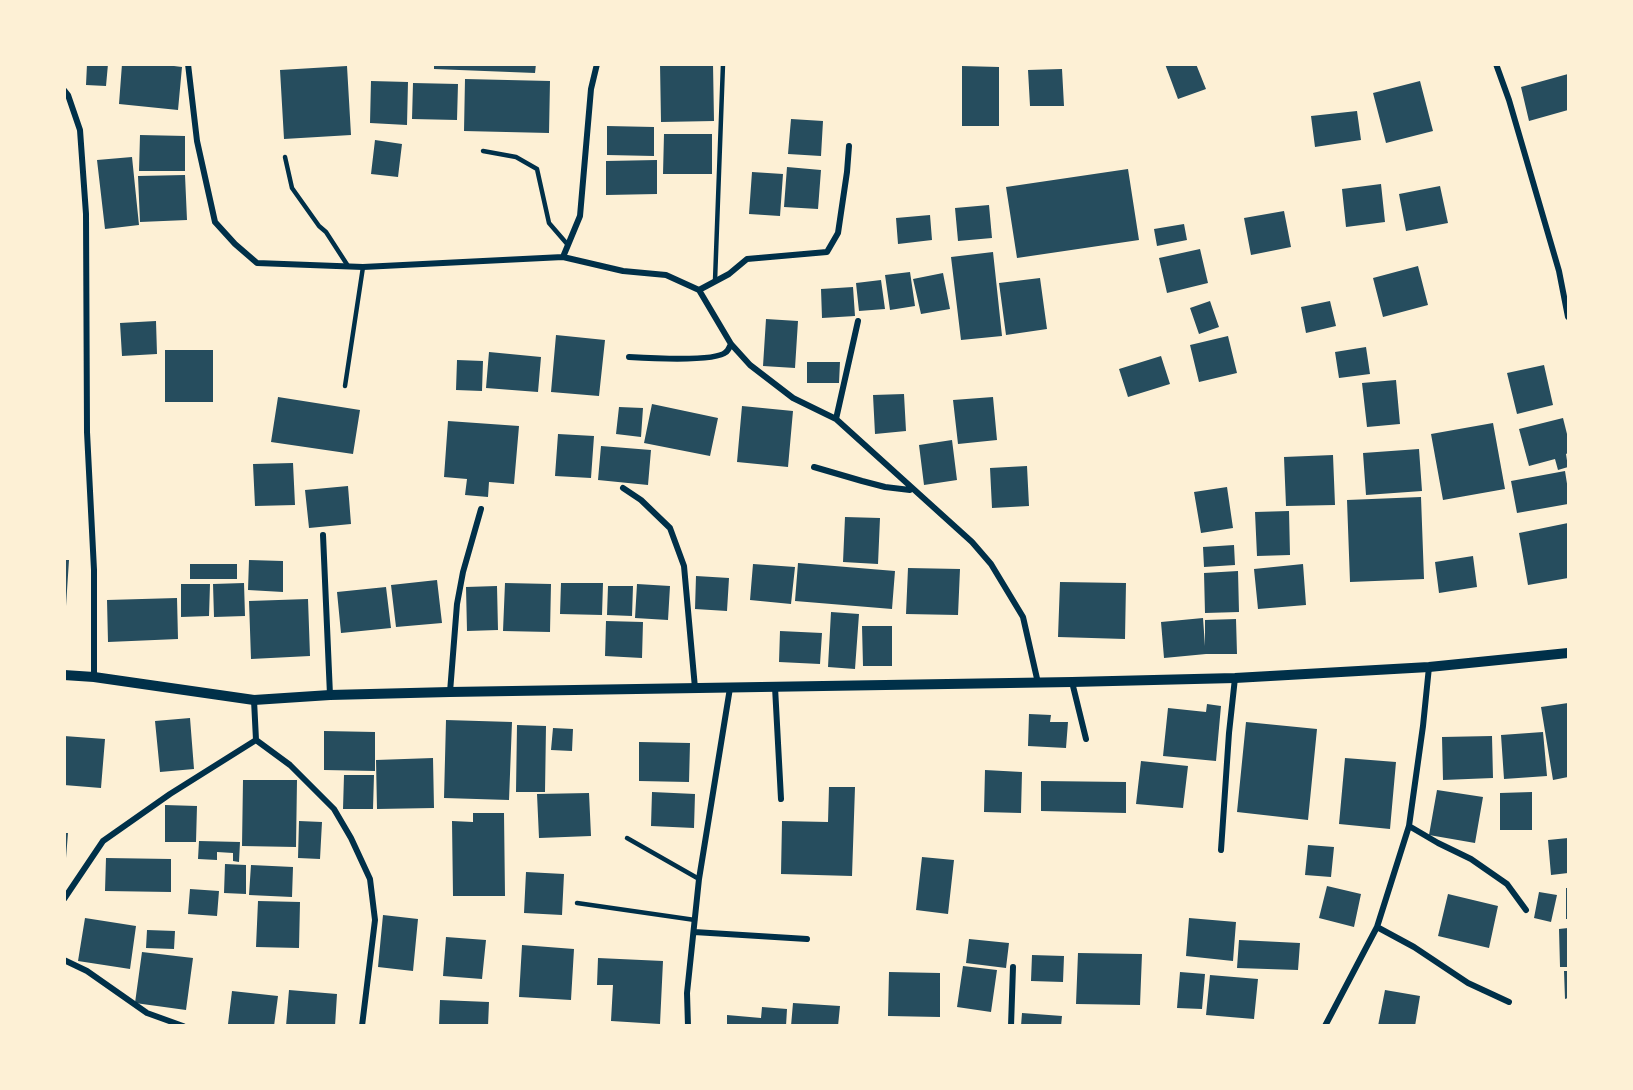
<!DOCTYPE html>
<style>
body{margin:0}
#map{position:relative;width:1633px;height:1090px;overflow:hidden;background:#fdf0d5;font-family:"Sofia Sans Condensed",sans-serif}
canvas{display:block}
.frame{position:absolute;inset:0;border:66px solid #fdf0d5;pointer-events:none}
</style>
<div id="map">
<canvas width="1633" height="1090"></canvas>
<div class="frame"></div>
</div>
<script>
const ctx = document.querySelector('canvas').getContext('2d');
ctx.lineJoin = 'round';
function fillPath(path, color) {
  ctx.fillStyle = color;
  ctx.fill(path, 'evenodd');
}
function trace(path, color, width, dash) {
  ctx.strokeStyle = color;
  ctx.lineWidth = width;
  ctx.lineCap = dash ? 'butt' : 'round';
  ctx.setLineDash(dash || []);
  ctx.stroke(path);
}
fillPath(new Path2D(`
 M87,64h21l-2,22 -20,-1z
 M122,64h36l24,3 -4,43 -59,-6z
 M434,64h102l-1,9 -101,-4z
 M660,64h53l1,57 -53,1z
 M1165,64h31l10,25 -28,10z
 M347,66l4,69 -67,4 -4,-69z
 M962,66l37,1v59h-37z
 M1062,69l2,37h-34l-2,-36z
 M1568,74v36l-39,11 -8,-34z
 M465,79l85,2 -1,52 -85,-2z
 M371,81l37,1 -1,43 -37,-2z
 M1420,81l13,50 -47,12 -13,-50z
 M413,83l45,1 -1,36 -45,-1z
 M1357,111l4,29 -46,7 -4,-31z
 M791,119l32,2 -2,35 -33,-2z
 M607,126l47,1v29l-47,-1z
 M664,134h48v40h-49z
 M140,135l45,1v35h-46z
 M375,140l27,4 -4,33 -27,-3z
 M132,157l7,68 -34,4 -8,-69z
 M657,160v34l-51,1v-34z
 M787,167l34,3 -3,39 -34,-2z
 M1128,169l11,71 -122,18 -11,-71z
 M752,172l31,2 -3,42 -31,-2z
 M185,175l2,45 -47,2 -2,-46z
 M1381,184l4,38 -39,5 -4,-38z
 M1440,186l8,37 -42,8 -7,-37z
 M989,205l3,33 -34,3 -3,-33z
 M1284,211l7,36 -40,8 -7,-37z
 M930,215l2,25 -34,4 -2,-26z
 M1184,224l3,16 -30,6 -3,-17z
 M1200,249l8,34 -41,10 -8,-35z
 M993,252l9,84 -41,4 -10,-83z
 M1418,266l10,39 -45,12 -10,-39z
 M910,272l5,34 -25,4 -5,-35z
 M943,273l7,36 -29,5 -8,-35z
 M1040,278l7,51 -41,6 -7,-52z
 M881,280l4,29 -26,2 -3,-28z
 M853,287l2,29 -33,2 -1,-29z
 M1210,301l9,26 -20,7 -9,-26z
 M1330,301l6,25 -30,7 -5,-26z
 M766,319l32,2 -3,47 -32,-2z
 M156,321l1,33 -35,2 -2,-33z
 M556,335l49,5 -6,56 -48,-4z
 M1228,336l9,37 -38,9 -9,-37z
 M1366,347l4,27 -31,4 -4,-26z
 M165,350h48v52h-48z
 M489,352l52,5 -3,35 -52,-4z
 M1161,356l9,28 -42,13 -9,-28z
 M457,360l26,1 -1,30 -26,-1z
 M807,362h33l-1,21h-32z
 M1544,365l9,40 -36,9 -10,-41z
 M1396,380l4,44 -33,3 -5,-44z
 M904,394l2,37 -31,3 -2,-39z
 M278,397l82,13 -7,44 -82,-12z
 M993,397l4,43 -39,4 -5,-44z
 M652,404l66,14 -8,38 -66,-13z
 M742,406l51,5 -5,56 -51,-5z
 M619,407l24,1 -2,29 -25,-3z
 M1563,418l5,20v15l-2,1 2,13 -10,3 -3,-11 -26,7 -10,-37z
 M448,421l71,5 -5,58 -25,-2 -1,15 -23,-2 2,-16 -23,-2z
 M1493,423l12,66 -62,11 -12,-66z
 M558,434l36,2 -3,42 -36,-2z
 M952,440l5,40 -33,5 -5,-40z
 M601,446l50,4 -3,35 -50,-5z
 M1419,449l3,42 -56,4 -3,-42z
 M1333,455l2,50 -49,1 -2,-49z
 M293,463l2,42 -40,1 -2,-42z
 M1027,466l2,40 -37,2 -2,-40z
 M1565,471l3,19v14l-51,9 -6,-32z
 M348,486l3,38 -42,4 -4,-38z
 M1227,487l6,41 -32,5 -7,-41z
 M1421,497l3,82 -74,3 -3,-82z
 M1289,511l1,44 -33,1 -2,-44z
 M845,517l35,1 -2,46 -35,-2z
 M1568,523v55l-40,7 -9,-52z
 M1234,545l1,20 -31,2 -1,-20z
 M1473,556l4,31 -38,6 -4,-31z
 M64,560h5l-3,46h-2z
 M249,560l34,1v31l-35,-2z
 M798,563l97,8 -3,38 -97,-8z
 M190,564h47v15h-47z
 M753,564l42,3 -4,37 -41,-4z
 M1303,564l3,41 -48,4 -4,-40z
 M908,568l52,1 -2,46 -52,-1z
 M1238,571l1,41 -34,1 -1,-40z
 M696,576l33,2 -2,33 -32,-2z
 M437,580l5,43 -46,4 -5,-42z
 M1060,582l66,1 -1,56 -67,-2z
 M244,583l1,33 -31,1 -1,-33z
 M505,583l46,1 -1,48 -47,-1z
 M561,583h42l-1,32 -42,-1z
 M181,584h29l-1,32 -28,1z
 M637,584l33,2 -2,34 -33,-2z
 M497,586l1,44 -31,1 -1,-44z
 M608,586h25l-1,30 -25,-1z
 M386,587l5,41 -50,5 -4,-41z
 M177,598l1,41 -70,3 -1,-42z
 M308,599l2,57 -59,3 -2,-58z
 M831,612l28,2 -4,55 -27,-2z
 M1203,618l2,28v-26l31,-1 1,35h-31l-42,4 -3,-36z
 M606,621l37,1 -1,36 -37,-2z
 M862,626h30v40h-29z
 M780,631l42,2 -2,31 -41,-2z
 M1568,703v74l-15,3 -12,-73z
 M1207,704l14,2 -5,55 -53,-5 5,-48 38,4z
 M1029,714l22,1 -1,7h18l-2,26 -38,-2z
 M190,718l4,51 -34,3 -5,-51z
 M446,720l66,2 -3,78 -65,-2z
 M1246,722l71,7 -9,91 -71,-8z
 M517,725l29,1 -1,66h-29z
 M553,728l20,1 -1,22 -21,-1z
 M324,731l51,1v39l-51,-1z
 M1543,732l4,44 -43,3 -3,-44z
 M64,736l41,3 -4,49 -37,-3z
 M1492,736l1,42 -50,2 -1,-43z
 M639,742l51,1 -1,39 -50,-1z
 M433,758l1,50 -57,1 -1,-49z
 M1345,758l51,4 -6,67 -51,-5z
 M1141,761l47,5 -5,42 -47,-4z
 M985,770l37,2 -1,41 -37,-1z
 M344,775h30l-1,34h-30z
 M243,780h54l-1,67 -54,-1z
 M1041,781l85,1v31l-85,-2z
 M829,787h26l-3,89 -71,-2 1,-53 46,1z
 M1437,790l46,7 -8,46 -46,-8z
 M652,792l43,2 -1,34 -43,-2z
 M1532,792v38h-32v-37z
 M589,793l2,43 -52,2 -2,-44z
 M165,805l32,1 -1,36h-31z
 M473,813h31l1,83h-52l-1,-75 21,1z
 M299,821l23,1 -2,37 -22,-1z
 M64,833h4l-2,25h-2z
 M1568,838v35l-17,2 -3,-35z
 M199,841l41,1 -1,20 -6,-1v-8l-16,-1v8l-19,-1z
 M1308,845l26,2 -3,30 -26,-2z
 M922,857l32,3 -6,54 -32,-4z
 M106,858l65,1v33l-66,-1z
 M225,864l21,1v29l-22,-1z
 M251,865l42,2 -1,30 -43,-2z
 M526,872l38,2 -2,41 -38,-2z
 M1327,886l34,8 -7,33 -35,-9z
 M1566,888h2v31h-2z
 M190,889l29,2 -2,25 -29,-2z
 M1539,892l18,3 -6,27 -17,-4z
 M1448,894l50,12 -9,42 -51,-12z
 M258,901l42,1 -1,46 -43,-1z
 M383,915l35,4 -5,52 -35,-4z
 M85,918l51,8 -6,43 -52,-8z
 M1189,918l47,4 -3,39 -47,-5z
 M1568,928v39h-8l-1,-38z
 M147,930l28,1 -1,18 -28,-1z
 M446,937l40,3 -4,39 -39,-3z
 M969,939l40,4 -3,25 -40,-5z
 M1239,940l61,3 -2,27 -61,-2z
 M522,945l52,4 -3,51 -52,-3z
 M142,952l51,6 -7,52 -51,-7z
 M1078,953l64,1 -2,51 -64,-1z
 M1032,955l32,1 -1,26 -32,-1z
 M598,958l65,3 -3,63 -49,-3 2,-36h-16z
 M963,966l34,4 -6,42 -34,-5z
 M1564,971h4v27l-3,1z
 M889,972l51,1v44l-52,-1z
 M1180,972l25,2 -3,35 -25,-1z
 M1210,975l48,4 -4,40 -48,-4z
 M289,990l48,4 -2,32h-49z
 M1385,990l35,6 -5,30h-37z
 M232,991l46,5 -4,30 -46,-2z
 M440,1000l49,2 -1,24h-49z
 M793,1003l47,3 -2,20h-47z
 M762,1007l25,2 -1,17h-59v-11l34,3z
 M1022,1013l40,3 -1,10h-40z`), '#264d5e');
trace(new Path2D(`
 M483,151l33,6 21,12 12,54 19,22
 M285,157l7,31 27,38 7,6 22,34
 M715,281l8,-217
 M345,386l18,-119
 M627,838l72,41
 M577,903l118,17`), '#003049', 4.5);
trace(new Path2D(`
 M188,64l9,77 18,81 20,22 22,19 106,4 200,-10 60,14 43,4 33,15 32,54 19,21 43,33 43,21 136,123 19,22 32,53 15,66
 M1496,64l13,36 50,171 9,46
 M64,90l4,5 12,35 6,84 1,218 7,138v107
 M563,257l17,-41 11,-127 6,-25
 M699,290l30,-16 18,-15 80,-7 11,-19 9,-61 2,-26
 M629,357c17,1 87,5 97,-5 2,-1 4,-6 5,-8
 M836,419l22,-98
 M814,467l48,14 23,6 25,3 1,-2
 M623,488l18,12 29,28 14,38 11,122
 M323,535l7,160
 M1072,682l14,57
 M775,687l6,112
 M450,692l7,-88 6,-32 18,-63
 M256,740l34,25 44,44 17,29 19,41 5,41 -13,106
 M1409,826l29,17 33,16 36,25 19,26
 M1221,850l8,-117 6,-55
 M64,899l39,-58 67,-47 86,-54 -2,-40
 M1377,927l37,20 54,36 41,19
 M694,932l113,7
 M64,960l23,11 60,42 36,13
 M688,1026l-1,-33 12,-114 31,-191
 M1011,1026l2,-59
 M1325,1026l52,-99 32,-101 14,-100 6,-59`), '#003049', 6);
trace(new Path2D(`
 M64,675l30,2 160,23 76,-5 120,-3 622,-10 163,-4 194,-11 139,-14`), '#003049', 10);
</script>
